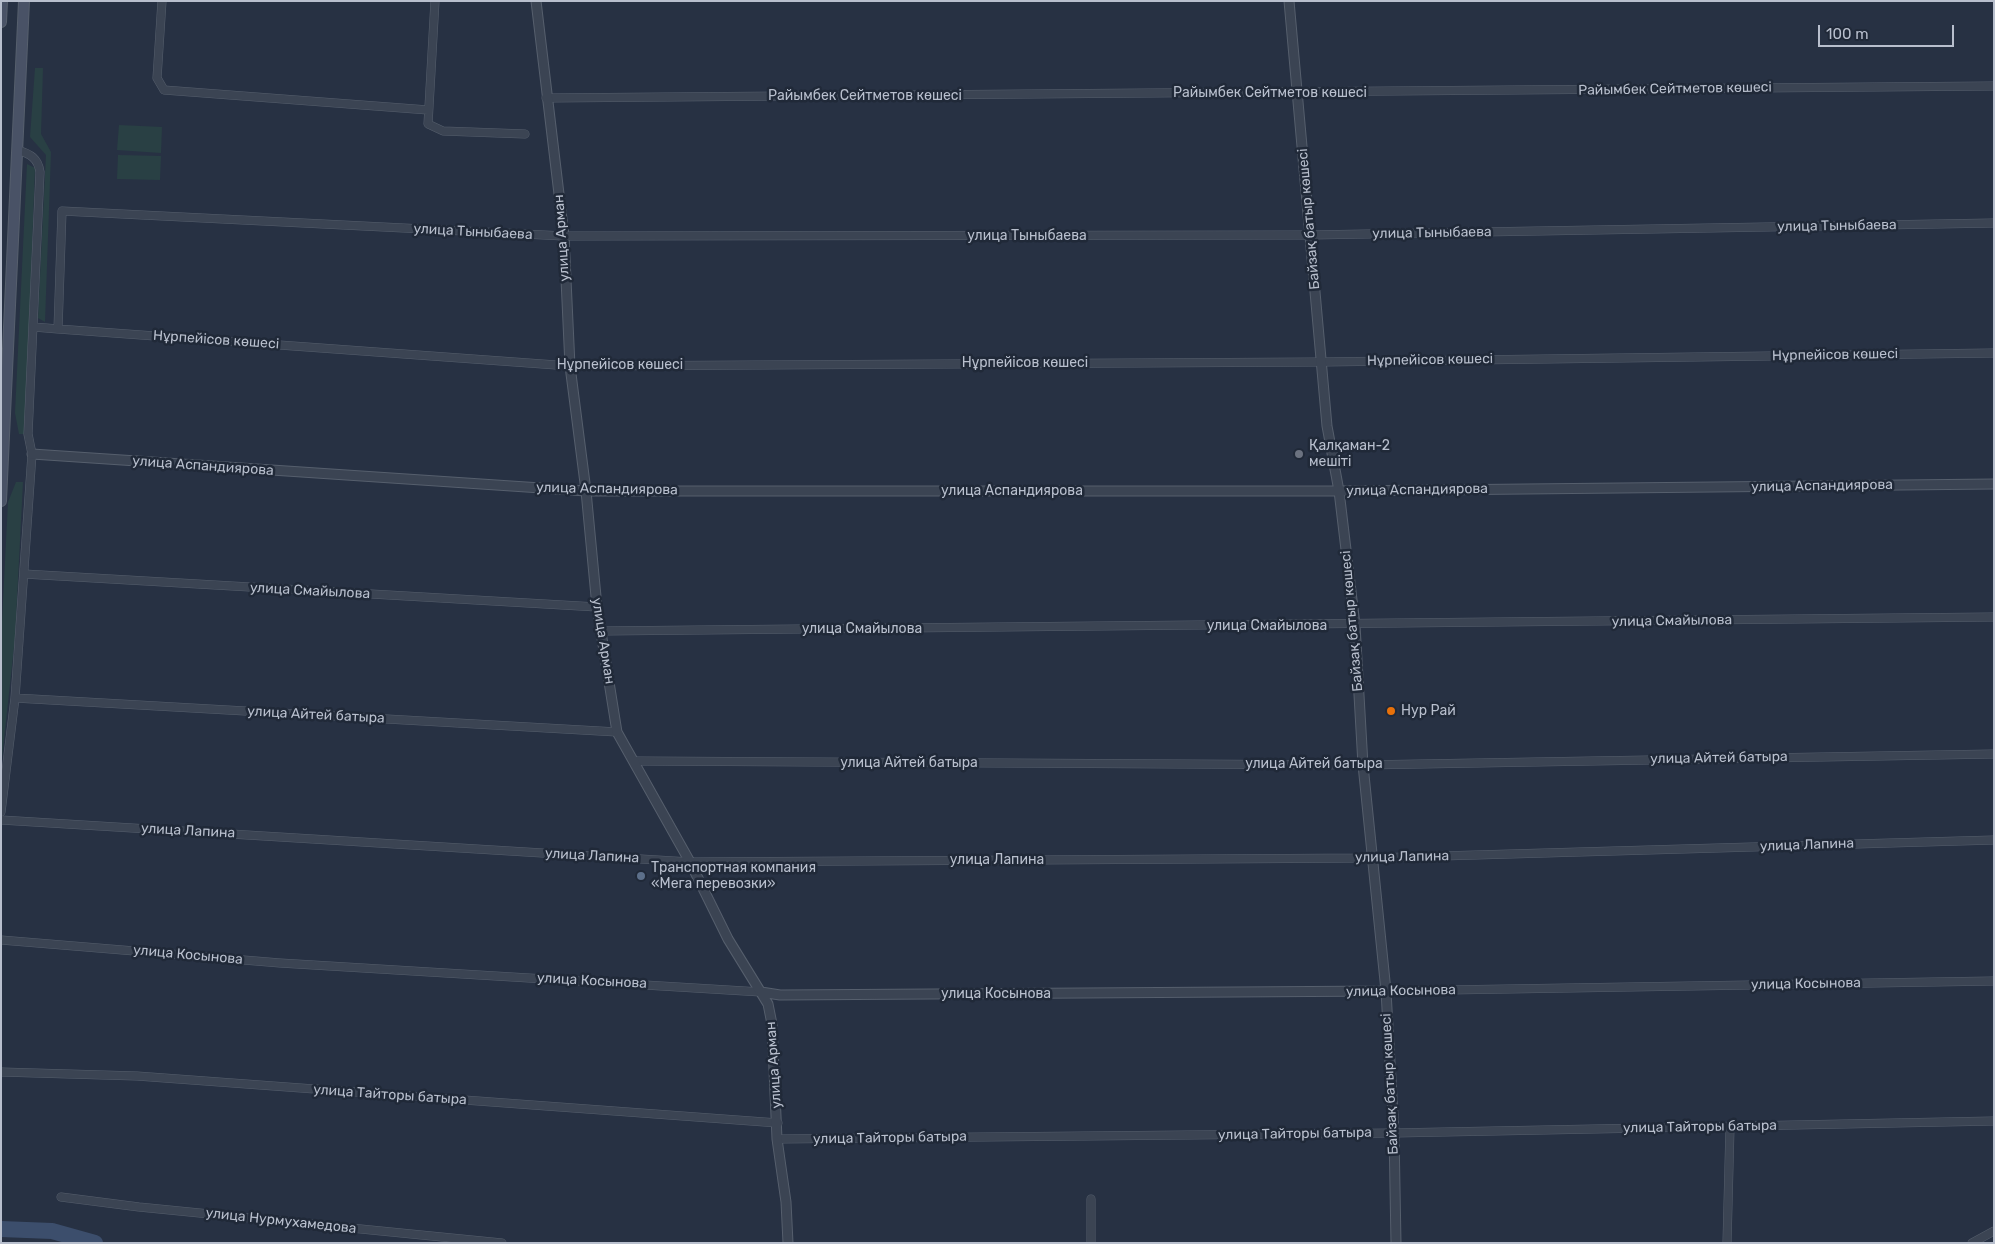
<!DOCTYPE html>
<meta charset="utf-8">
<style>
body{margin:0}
#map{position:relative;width:1995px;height:1244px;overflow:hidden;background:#273143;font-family:Rubik,sans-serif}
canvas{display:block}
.frame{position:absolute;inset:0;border:2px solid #b8bfcd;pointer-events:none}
.scale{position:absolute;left:1818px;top:25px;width:136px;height:22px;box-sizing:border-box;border:2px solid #b8bfcd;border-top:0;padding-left:6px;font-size:15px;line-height:18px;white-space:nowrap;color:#b8bfcd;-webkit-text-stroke:4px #202938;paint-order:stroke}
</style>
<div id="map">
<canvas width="1995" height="1244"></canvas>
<div class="frame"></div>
<div class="scale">100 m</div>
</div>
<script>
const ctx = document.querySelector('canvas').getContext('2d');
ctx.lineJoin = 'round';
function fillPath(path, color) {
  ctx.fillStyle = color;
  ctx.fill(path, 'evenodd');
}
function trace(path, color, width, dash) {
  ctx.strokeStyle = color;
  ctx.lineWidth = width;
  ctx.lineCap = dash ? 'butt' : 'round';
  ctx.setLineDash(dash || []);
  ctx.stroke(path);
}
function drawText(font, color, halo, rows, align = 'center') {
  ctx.font = font + ' Rubik,sans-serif';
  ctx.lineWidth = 5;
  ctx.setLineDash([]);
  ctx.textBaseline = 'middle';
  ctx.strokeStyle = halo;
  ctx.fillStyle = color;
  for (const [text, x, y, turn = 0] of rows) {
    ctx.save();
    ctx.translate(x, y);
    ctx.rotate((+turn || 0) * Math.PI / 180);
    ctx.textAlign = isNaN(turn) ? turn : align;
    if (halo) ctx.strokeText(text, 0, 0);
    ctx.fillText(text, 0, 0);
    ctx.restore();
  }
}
fillPath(new Path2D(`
 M35,68h8l-2,66 10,18 -6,170 -7,-4 8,-163 -16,-18z
 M119,125l43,2 -1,26 -44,-3z
 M118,155l43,1 -1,24 -43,-1z
 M27,164l8,4 -10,266h-6l-4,-21z
 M16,482h7l-8,156 -14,129v-126l7,-139z`), '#294044');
trace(new Path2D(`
 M1,1229l51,2 43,12`), '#3c4e6c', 16);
const minor = new Path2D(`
 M162,1l-5,77 7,12 264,20
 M435,1l-7,123 15,7 82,3
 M546,98l1448,-12
 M34,327l24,2 4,-118 502,25 746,-1 684,-12
 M58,329l512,37 751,-4 673,-9
 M24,574l573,33
 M601,631l1393,-14
 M15,698l602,34
 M635,761l728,4 631,-11
 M1,812l14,-114 17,-244 -4,-20 12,-262c-2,-14 -10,-18 -22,-22
 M1,820l689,42 682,-4 622,-18
 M1,940l279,23 481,29
 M1386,991l608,-10
 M1,1072l136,4 641,47
 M777,1139l617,-6 600,-12
 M61,1197l78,10 363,36
 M1091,1199v44
 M1727,1243l3,-116
 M1972,1243l22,-12`);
const tertiary = new Path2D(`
 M536,1l28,235 6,130 16,125 11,116 20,125 73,130 38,77 40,65 4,20 5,115 9,63 2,41
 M1289,1l38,425 12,65 16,134 8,140 23,226 8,142 2,110
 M32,454l554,37h753l655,-7
 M761,992l19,3 606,-4`);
const secondary = new Path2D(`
 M1,22l1,-21
 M1,501l23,-500`);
trace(minor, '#565f6d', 9);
trace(tertiary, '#565f6d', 11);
trace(secondary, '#565f6d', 12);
trace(minor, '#3b4453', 8);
trace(tertiary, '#3b4453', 9);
trace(secondary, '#495266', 10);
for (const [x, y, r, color] of [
 [1299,454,5,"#6b7280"],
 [1391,711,5,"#e8710a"],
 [641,876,5,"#5c6f8a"]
]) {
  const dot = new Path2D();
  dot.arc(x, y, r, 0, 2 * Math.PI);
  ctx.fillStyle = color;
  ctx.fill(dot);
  trace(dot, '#202938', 2);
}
drawText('14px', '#b8bfcd', '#202938', [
 ["Райымбек Сейтметов көшесі",1675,89,-1],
 ["Райымбек Сейтметов көшесі",1270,93],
 ["Райымбек Сейтметов көшесі",865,96],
 ["Байзақ батыр көшесі",1309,219,-95],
 ["улица Тыныбаева",1837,226,-1],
 ["улица Тыныбаева",473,232,3],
 ["улица Тыныбаева",1432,233,-1],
 ["улица Тыныбаева",1027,236],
 ["улица Арман",562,238,-94],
 ["Нұрпейісов көшесі",216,340,4],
 ["Нұрпейісов көшесі",1835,355,-1],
 ["Нұрпейісов көшесі",1430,360,-1],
 ["Нұрпейісов көшесі",1025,363],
 ["Нұрпейісов көшесі",620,365],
 ["улица Аспандиярова",203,466,4],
 ["улица Аспандиярова",1822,486,-1],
 ["улица Аспандиярова",607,489,1],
 ["улица Аспандиярова",1417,490,-1],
 ["улица Аспандиярова",1012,491],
 ["улица Смайылова",310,591,3],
 ["Байзақ батыр көшесі",1352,621,-95],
 ["улица Смайылова",1672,621,-1],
 ["улица Смайылова",1267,626],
 ["улица Смайылова",862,629],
 ["улица Арман",603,641,81],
 ["улица Айтей батыра",316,715,3],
 ["улица Айтей батыра",1719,758,-1],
 ["улица Айтей батыра",909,763],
 ["улица Айтей батыра",1314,764],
 ["улица Лапина",188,831,3],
 ["улица Лапина",1807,845,-2],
 ["улица Лапина",592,856,3],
 ["улица Лапина",1402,857,-1],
 ["улица Лапина",997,860],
 ["улица Косынова",188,955,5],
 ["улица Косынова",592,981,3],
 ["улица Косынова",1806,984,-1],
 ["улица Косынова",1401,991,-1],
 ["улица Косынова",996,994],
 ["улица Арман",774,1065,-94],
 ["Байзақ батыр көшесі",1390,1084,-93],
 ["улица Тайторы батыра",390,1095,4],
 ["улица Тайторы батыра",1700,1127,-1],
 ["улица Тайторы батыра",1295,1134,-1],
 ["улица Тайторы батыра",890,1138,-1],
 ["улица Нурмухамедова",281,1221,6]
]);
drawText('14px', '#b8bfcd', '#202938', [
 ["Қалқаман-2",1309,446],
 ["мешіті",1309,462],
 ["Нур Рай",1401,711],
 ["Транспортная компания",651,868],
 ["«Мега перевозки»",651,884]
], 'left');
</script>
